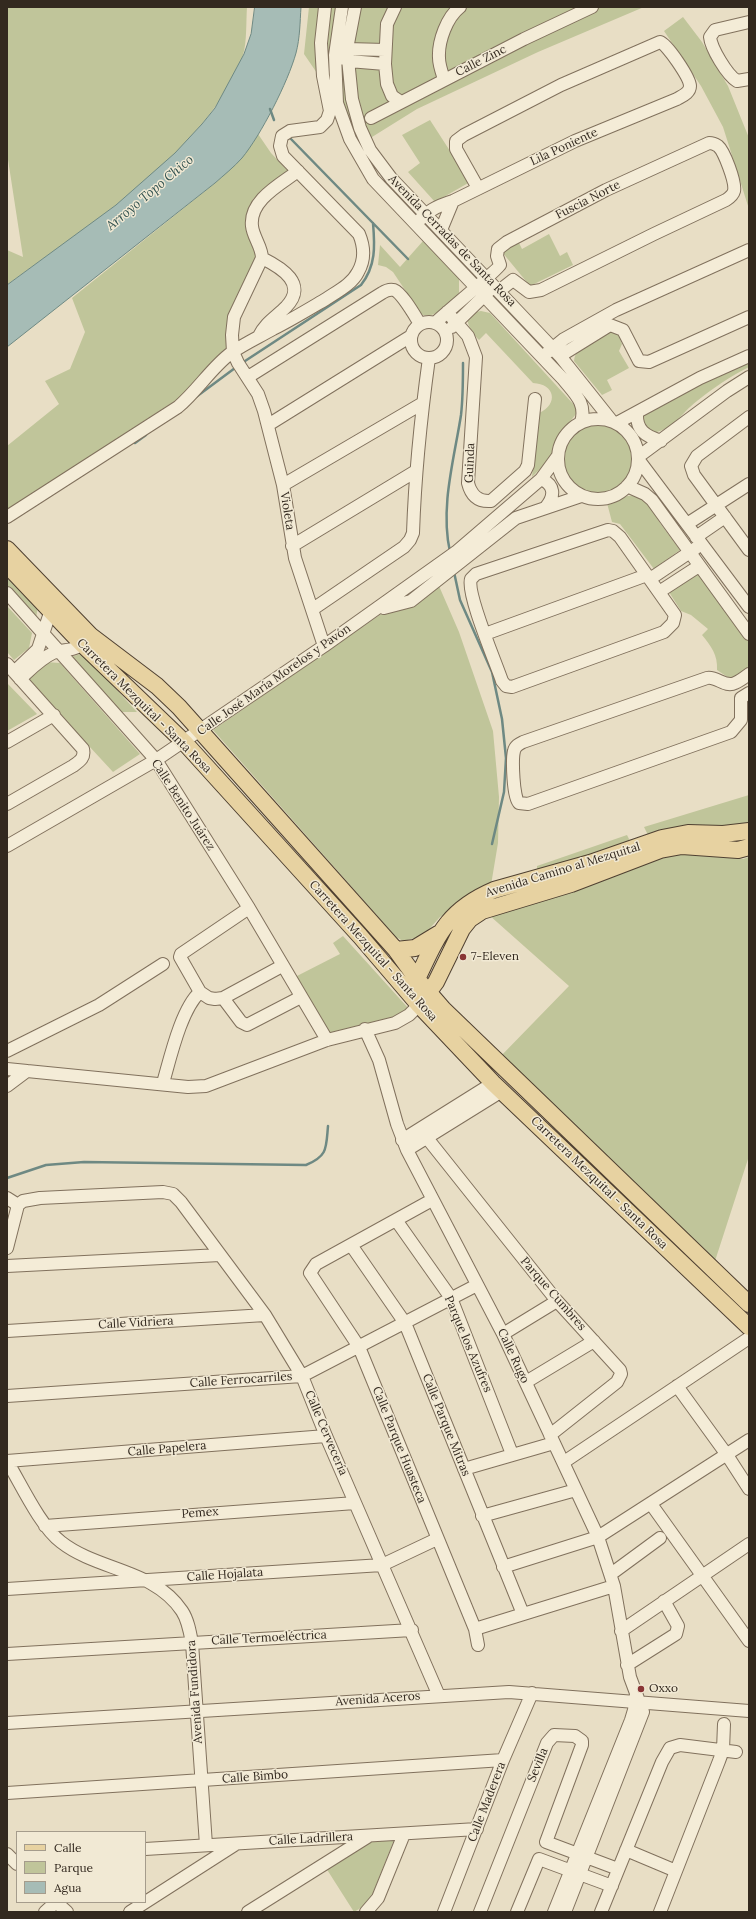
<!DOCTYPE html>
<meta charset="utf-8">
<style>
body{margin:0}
#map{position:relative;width:756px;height:1919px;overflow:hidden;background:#e8dec5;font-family:Lora,serif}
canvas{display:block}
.frame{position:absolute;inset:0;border:8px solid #33291f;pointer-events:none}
.legend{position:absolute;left:16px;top:1831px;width:130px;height:72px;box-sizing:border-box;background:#f1e9d4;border:1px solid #a59c8c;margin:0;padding:5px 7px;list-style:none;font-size:12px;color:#33291f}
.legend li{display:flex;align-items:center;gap:8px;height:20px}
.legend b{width:20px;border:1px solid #a59c8c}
</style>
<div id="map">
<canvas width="756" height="1919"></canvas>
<div class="frame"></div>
<ul class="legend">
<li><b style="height:5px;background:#e7d2a1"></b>Calle</li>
<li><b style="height:11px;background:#c0c59a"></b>Parque</li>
<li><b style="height:11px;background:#a6bcb6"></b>Agua</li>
</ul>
</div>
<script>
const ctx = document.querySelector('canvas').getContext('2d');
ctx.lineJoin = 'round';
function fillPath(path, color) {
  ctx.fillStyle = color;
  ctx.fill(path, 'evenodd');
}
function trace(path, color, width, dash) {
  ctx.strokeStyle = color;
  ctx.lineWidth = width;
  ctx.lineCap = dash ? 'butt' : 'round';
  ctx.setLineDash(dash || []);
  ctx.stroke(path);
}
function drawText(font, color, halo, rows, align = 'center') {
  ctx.font = font + ' Lora,serif';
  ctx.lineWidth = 3;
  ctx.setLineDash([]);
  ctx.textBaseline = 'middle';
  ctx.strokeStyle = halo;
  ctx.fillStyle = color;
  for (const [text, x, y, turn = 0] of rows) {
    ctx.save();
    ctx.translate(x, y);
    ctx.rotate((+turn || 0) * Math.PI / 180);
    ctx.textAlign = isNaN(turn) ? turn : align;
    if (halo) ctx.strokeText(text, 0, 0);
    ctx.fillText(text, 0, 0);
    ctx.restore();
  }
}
fillPath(new Path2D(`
 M7,7h240c-1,14 0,36 -4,48 -34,95 -157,172 -236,230v-35l16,7 -16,-104z
 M309,7h335l-106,45 -121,57 -53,33 -60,-88z
 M683,17l19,25 26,44 21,52v71l-26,-82 -22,-41 -37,-55z
 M430,120l40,62 -35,20 -27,-30 12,-9 -18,-28z
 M258,134l13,19 17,18 -35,28 -7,25 10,32 -20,45 -8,47 -38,43 -183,119v-64l52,-42 -14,-23 25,-12 15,-37 -13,-34 143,-115 26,-25z
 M549,234l11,22 7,-4 6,13 -43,21 -28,-34 16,-11 4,8z
 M423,241l36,37v15c-10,9 -23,28 -38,21l-28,-42 -7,-5 -8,-2 2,-20 20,22z
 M481,311l9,2 86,94v7l-19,24 -6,20 -19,19 7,-64c20,-9 16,-29 -6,-30l-47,-50 -7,7c-10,-11 -20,-26 2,-29z
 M612,330l7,5 3,9 -3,7 10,17 -22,12 5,10 -10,5 -28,-34c2,-18 23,-23 38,-31z
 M749,359v8c-18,9 -36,21 -52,34 -17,13 -21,27 -44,32l-10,-8v-9l4,-6z
 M563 458a35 35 0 1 1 70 0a35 35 0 1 1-70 0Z
 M636,495l13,9 11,19 20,27 -26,19 -34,-45 -8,-2 -5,-19 13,-6z
 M7,572l31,33 -2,14 -29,-30z
 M699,572l50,69v27l-17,12 -15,-10c1,-15 -6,-24 -15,-35l6,-6 -17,-14 -10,-4 -12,-19z
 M439,586l20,46 34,99 6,66 -1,46 -7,42 -51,32 -17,19 -20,5 -7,-4 -183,-207 171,-118z
 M7,606l25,27 -3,15 -15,12 -7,-8z
 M83,653l54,59h-22l-47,-54z
 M45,662l15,1 80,91 -27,18 -86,-93z
 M7,683l30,31 -30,17z
 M749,795v28l-101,12 -4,-8z
 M627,835l4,8 -94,29v-6z
 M681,852l62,7 6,-2v299l-34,105 -216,-203 70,-72 -80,-71z
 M343,936l66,73 -20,11 -60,14 -34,-57 45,-23 -7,-11z
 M369,1840h25l-25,63 -15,9 -28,-44z`), '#c0c59a');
const water = new Path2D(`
 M255,7h46c-1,15 -1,31 -5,46 -8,29 -35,82 -54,105 -8,9 -18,17 -27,25l-208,164v-62l109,-80 59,-52 27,-29 13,-16 29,-54 7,-20z`);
fillPath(water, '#a6bcb6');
trace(water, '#6e8983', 1);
trace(new Path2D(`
 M270,109l4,11
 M290,138l118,121
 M242,363l119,-78c15,-19 14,-39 12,-62
 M196,397l39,-29
 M135,443l11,-8
 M450,552c-10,-45 4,-92 11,-137 2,-17 2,-35 2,-52
 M454,572l6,28 32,72 10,47 4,39 -2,34 -12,52
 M7,1178l39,-13 38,-3 222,3c22,-9 20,-17 22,-39`), '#6e8983', 2.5);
const minor = new Path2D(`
 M342,7l-7,48 2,48 13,36 23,40 190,200c11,14 24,24 18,43
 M355,7l-8,42 5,50 8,29 10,22 21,28 169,178 51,64
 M395,7l-8,17 -2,40 2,20 5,12 9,6
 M749,22l-34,8 -5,7c1,11 17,38 27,44l12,-2
 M340,53l7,-4 38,1
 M342,58l7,3 36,3
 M444,79c-2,-6 -5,-14 -5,-21 -1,-17 8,-41 21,-51
 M371,118l153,-79 68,-32
 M298,171c-17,13 -49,29 -46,55 1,11 10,21 10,32l-28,59 -2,18 1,17 5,11 20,31 6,17 19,74 12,73 29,88
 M416,224c11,-13 21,-18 37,-23l122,-60 102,-42c5,-3 13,-6 13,-13 0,-8 -23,-42 -30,-44l-99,43 -97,50 -8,6v8l22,39
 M441,230l12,-29
 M447,312l21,24 8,21 -8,126c3,12 10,19 23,18l34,-30 3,-6 7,-66
 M411 340a18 18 0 1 1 36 0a18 18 0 1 1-36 0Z
 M435,323c9,-9 63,-53 65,-58l-3,-9 1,-7 9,-7 99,-52 103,-47c3,0 6,1 9,3 6,5 18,36 16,45 -1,4 -5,7 -8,9l-72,34 -113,56 -12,2 -16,-12 -14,11
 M452,327l37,-36
 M259,336c6,-13 17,-19 27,-29 22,-23 -4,-39 -24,-49
 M548,352l16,-13 52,-29 133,-60
 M560,356l50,-31 13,5 16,31 10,1 100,-45
 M248,377l134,-84c3,-2 8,-4 12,-3 8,3 21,26 26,34
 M637,413c-1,17 8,23 24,28
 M749,417l-52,39 -6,10 3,9 55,75
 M558 459a40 40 0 1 1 80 0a40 40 0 1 1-80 0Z
 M617,423l83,-45 49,-22
 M268,425l143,-89
 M638,457l89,-66 22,-14
 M638,459l111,148
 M541,479c14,6 14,17 5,28
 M283,485l140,-82
 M627,486l18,8 7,6 97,134
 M7,517l171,-110c20,-17 34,-40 53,-54 13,-9 28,-16 42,-24 18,-9 36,-20 53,-30 12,-8 26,-15 32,-27 7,-12 6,-26 1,-38l-76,-78 -3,-10 2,-10 8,-5 30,-4 7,-7 3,-9 -7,-35 -2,-33 4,-36
 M687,524l62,-40
 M608,530l5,1 7,6 55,78 -2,8 -9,9 -152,55 -6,-1 -4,-5c-6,-18 -36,-88 -31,-102l5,-5z
 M696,537l29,-20
 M292,546l124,-75
 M650,579l46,-31
 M659,592l40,-26
 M7,593l149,167 93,148 78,132
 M384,608l27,-7 105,-83 65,-22
 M313,609l91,-62 6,-7 3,-7c2,-59 8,-117 16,-175
 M485,634l162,-59
 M7,664l76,85c2,9 -3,12 -10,17l-66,38
 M14,672l24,-23 13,-39
 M749,674c-4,3 -9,7 -14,9 -10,5 -18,-7 -28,-5l-184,64c-4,2 -8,4 -9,9 -2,8 -1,47 5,52l9,1 203,-72 10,-12v-22l8,-5
 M20,679c10,-9 20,-20 33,-26 11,-5 27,0 31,-15
 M7,742l47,-27
 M7,846l149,-86 168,-114 132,-94 85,-73 16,-22
 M249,908l-68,46 -1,3 20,35 9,6 6,1 8,-1 59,-32
 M223,998l18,24 6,3 54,-28
 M365,1029l14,31 18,64 10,26 96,184 95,203 16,49 16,91 13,35 -78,200
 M7,1051l92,-46 64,-41
 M7,1069l181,18 18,-1 121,-46 68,-17 14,-8 10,-10
 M163,1083c7,-24 18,-74 37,-91
 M7,1086l20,-15
 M427,1138l130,163 63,69 1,4 -4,8 -67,53
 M402,1140l91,-57
 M407,1150l95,-59
 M7,1198l11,7
 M432,1200l-116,64 -6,9 49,74 116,282 3,16
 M18,1205l5,-4 17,-3 123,-6 10,2 8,8 84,113 37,61 24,60 113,260
 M396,1220l55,78 61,156
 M351,1245l54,78 118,291
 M7,1248l11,-43
 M7,1266l213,-11
 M7,1331l258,-16
 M503,1334l54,-33
 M526,1382l68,-41
 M677,1386l50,69 22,34
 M7,1396l295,-20 175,-91
 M7,1461c14,23 33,65 54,81 37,29 93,27 121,69 6,9 8,21 10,32l14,202
 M7,1461l319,-25
 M564,1462l185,-124
 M464,1469l90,-26
 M651,1504l98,137
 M482,1516l94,-26
 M45,1526l310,-23
 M503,1567l95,-30 151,-97
 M611,1574l49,-36
 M7,1589l375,-24 55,-26
 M475,1629l139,-43
 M621,1631l128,-87
 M7,1654l405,-24
 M627,1665l49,-31 2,-8 -14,-25
 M7,1723l502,-31 240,19
 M7,1793l496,-33
 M145,1849l332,-20
 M626,1850l50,21
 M7,1854l10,10
 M56,1902l11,10
 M45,1912l11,-10
 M130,1912l106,-68
 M248,1912l121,-76
 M366,1912l12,-14 26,-64
 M444,1912l59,-152 29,-67
 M480,1912l67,-169 7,-8 21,1 7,5v4l-36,97 72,27
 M517,1912l22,-53 73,27
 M554,1912l77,-192 3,-10 2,-16
 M601,1912l61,-150 8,-14 10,-3 56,7
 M660,1912l59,-151 4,-11 1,-26`);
const major = new Path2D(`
 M7,549l84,87 66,50 22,21 217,243 21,29 26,30 306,295
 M7,565l75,79 102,98 176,194 59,69 74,78 256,244
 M396,950l19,-2 23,-14
 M415,987l2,-8c21,-44 30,-69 77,-89l96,-27 72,-25 26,-5 35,1 26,-3
 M422,1001l14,-19 26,-53 8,-10 12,-8 89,-27 89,-34 22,-4 56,4 11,-3`);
trace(minor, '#81715d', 14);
trace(major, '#4f4031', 18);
trace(minor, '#f4ecd7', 12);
trace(major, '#e7d2a1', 16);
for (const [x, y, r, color] of [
 [463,957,4,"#893535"],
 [641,1689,4,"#893535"]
]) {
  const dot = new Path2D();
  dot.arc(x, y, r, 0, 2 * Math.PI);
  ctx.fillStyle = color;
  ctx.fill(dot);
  trace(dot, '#f1e9d4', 1.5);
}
drawText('12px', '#33291f', '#f1e9d4', [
 ["Calle Zinc",481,61,-27],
 ["Lila Poniente",564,147,-25],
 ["Fuscia Norte",588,200,-27],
 ["Avenida Cerradas de Santa Rosa",452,241,46],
 ["Guinda",470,463,-88],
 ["Violeta",287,511,81],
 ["Calle José María Morelos y Pavón",274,680,-35],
 ["Carretera Mezquital - Santa Rosa",144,706,45],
 ["Calle Benito Juárez",183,805,57],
 ["Avenida Camino al Mezquital",563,870,-17],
 ["Carretera Mezquital - Santa Rosa",373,951,48],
 ["Carretera Mezquital - Santa Rosa",599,1183,44],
 ["Parque Cumbres",553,1294,49],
 ["Calle Vidriera",136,1323,-3],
 ["Parque los Azufres",468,1344,67],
 ["Calle Rugo",513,1356,65],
 ["Calle Ferrocarriles",241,1380,-4],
 ["Calle Parque Mitras",446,1425,68],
 ["Calle Cervecería",326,1433,67],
 ["Calle Parque Huasteca",399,1445,68],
 ["Calle Papelera",167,1449,-5],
 ["Pemex",200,1513,-4],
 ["Calle Hojalata",225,1575,-4],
 ["Calle Termoeléctrica",269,1638,-3],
 ["Avenida Fundidora",195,1692,-94],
 ["Avenida Aceros",378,1699,-4],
 ["Sevilla",538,1765,-68],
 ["Calle Bimbo",255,1777,-4],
 ["Calle Maderera",487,1802,-69],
 ["Calle Ladrillera",311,1839,-3]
]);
drawText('12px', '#33291f', '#f1e9d4', [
 ["7-Eleven",471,957],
 ["Oxxo",649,1689]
], 'left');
drawText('italic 13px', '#30514f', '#f1e9d4', [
 ["Arroyo Topo Chico",150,193,-40]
]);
</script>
